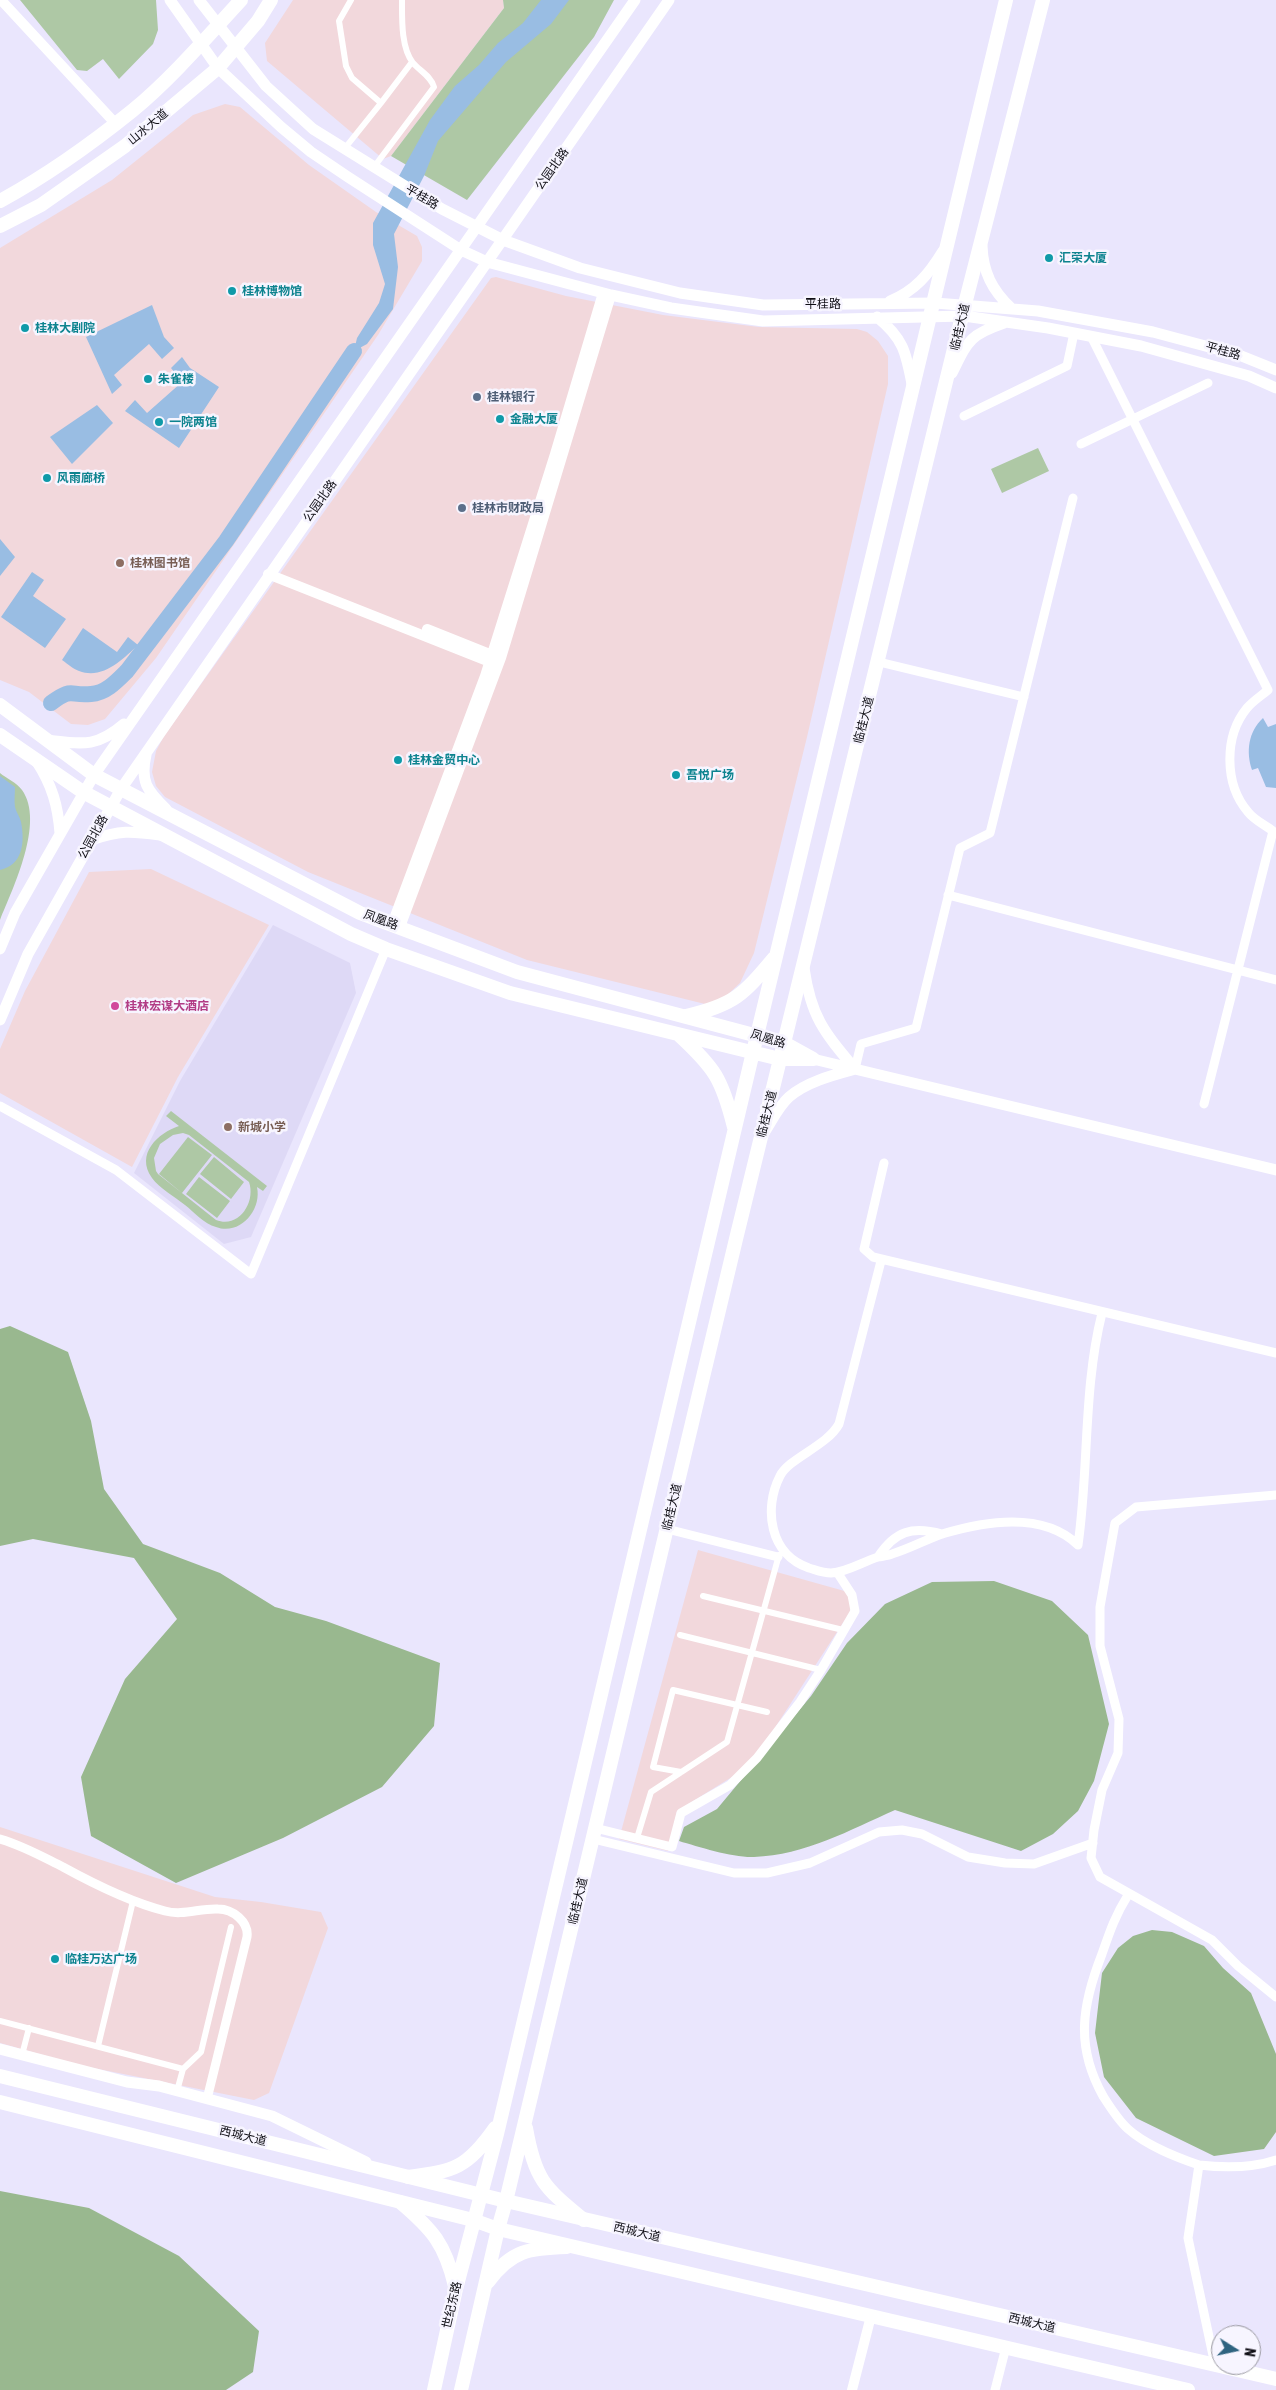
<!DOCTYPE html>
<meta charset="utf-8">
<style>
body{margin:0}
#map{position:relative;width:1276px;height:2390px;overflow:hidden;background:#eae6fd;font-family:"Asap Condensed",sans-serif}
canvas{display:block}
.north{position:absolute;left:1211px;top:2325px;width:50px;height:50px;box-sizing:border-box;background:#f7f5ff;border:1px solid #9a99a1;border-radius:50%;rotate:100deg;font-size:14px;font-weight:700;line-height:20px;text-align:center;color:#0f0e15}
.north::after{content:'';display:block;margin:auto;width:18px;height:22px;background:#2f6480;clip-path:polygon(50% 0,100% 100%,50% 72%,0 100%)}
</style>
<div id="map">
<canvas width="1276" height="2390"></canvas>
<div class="north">N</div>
</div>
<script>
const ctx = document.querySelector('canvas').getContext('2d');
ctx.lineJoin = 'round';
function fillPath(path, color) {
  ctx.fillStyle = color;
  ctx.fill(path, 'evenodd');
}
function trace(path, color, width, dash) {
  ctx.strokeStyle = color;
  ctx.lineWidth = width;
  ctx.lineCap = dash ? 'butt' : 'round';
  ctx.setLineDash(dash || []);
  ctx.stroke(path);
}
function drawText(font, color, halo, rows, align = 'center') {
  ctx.font = font + ' "Asap Condensed","Noto Sans SC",sans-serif';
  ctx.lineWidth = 5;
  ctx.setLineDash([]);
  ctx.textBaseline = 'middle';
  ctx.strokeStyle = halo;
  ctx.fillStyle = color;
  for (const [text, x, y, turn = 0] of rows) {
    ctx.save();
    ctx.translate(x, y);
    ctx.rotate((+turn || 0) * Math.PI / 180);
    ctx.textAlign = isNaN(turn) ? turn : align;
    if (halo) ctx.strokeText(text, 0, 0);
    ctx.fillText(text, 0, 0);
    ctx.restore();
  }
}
fillPath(new Path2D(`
 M293,0h210l1,8 -113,148 -8,3 -116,-98 -2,-18z
 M225,104l15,3 69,58 67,47 41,24 5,11v14l-44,74 -222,323 -51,61 -17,6 -17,-1 -42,-32 -29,-12v-432l112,-68 81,-65z
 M496,277l70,19 97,19 96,12 98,2 10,3 11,9 10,15v28l-81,353 -53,216 -14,30 -17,16 -18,5 -178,-44 -219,-88 -143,-75 -9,-11 -4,-14 4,-21 8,-15 327,-458z
 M151,869l118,56 -91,152 -46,90 -132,-74v-44l25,-58 64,-119z
 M698,1550l150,42 3,4 -1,16 -96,148 -9,9 -68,42 -9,40 -49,-12z
 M0,1827l215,70 46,5 60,10 7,16 -59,165 -15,7 -176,-35 -78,-22z`), '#f2d8dc');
fillPath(new Path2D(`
 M273,925l77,38 6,30 -105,244 -27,7 -90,-71 46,-92z`), '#ded9f6');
fillPath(new Path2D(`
 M20,0h136l2,30 -5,14 -34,35 -16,-20 -16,12 -10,-1z
 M503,0h111l-20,37 -127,163 -76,-44 113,-148z
 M1038,448l11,23 -47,22 -11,-24z
 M0,773c6,5 17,10 22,17 23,32 -9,98 -22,130z
 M171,1111l96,75 -4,5 -6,-4c5,23 -17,49 -41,40 -12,-3 -22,-15 -31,-22 -10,-8 -26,-17 -33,-27 -17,-24 6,-45 27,-52l-13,-10zM183,1133l6,2 60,47c7,20 -10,47 -33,38l-58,-46 -2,-3 -2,-13 6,-14 13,-9z
 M188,1137l24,18 -30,38 -23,-19z
 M214,1157l30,25 -13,17 -31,-25z
 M199,1177l31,24 -13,17 -31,-24z`), '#aec8a5');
fillPath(new Path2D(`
 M10,1326l58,26 23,69 13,68 39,55 77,29 55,34 51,14 114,42 -6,63 -52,61 -99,51 -107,45 -85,-47 -10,-59 44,-98 52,-60 -43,-61 -101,-19 -33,7v-217z
 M994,1581l58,20 36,34 21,89 -15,57 -16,30 -25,23 -32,17 -126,-41c-45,20 -90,45 -141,47 -20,1 -55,-10 -75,-16l5,-14 33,-18 94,-113 36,-53 38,-39 47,-22z
 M1152,1930l20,2 32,14 19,22 28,25 25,61v78l-12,17 -50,7 -78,-38 -32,-41 -9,-44 7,-60 16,-25 15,-12z
 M0,2191l89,17 90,48 80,75 -6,41 -27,18h-226z`), '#99b88f');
fillPath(new Path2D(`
 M541,0h28l-18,24 -45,38 -68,79 -14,35 -30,58 4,33 -5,42 -26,35 -13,7 3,-13 22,-35 6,-19 -12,-39v-22l57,-103 25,-34 24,-21 19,-22 25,-20z
 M152,305l12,32 10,11 -12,11 -13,-15 -35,31 8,10 -10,9 -26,-57z
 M182,357l8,11 29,19 -40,61 -54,-37 10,-11 12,13 35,-31 -11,-14z
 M97,405l16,18 -41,41 -22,-27z
 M0,539l15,18 -15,19z
 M32,572l12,8 -11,16 33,23 -21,29 -44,-31z
 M83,628l34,24 11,-15 10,8c-15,14 -35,35 -59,26 -6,-2 -11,-7 -17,-11z
 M1263,718l5,9 8,-3v64l-10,-1 -8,-19 -6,2c-6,-18 -4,-38 11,-52z
 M0,776l15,11c0,6 -1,14 0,20 1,5 5,10 6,15 4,20 2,43 -21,48z`), '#99bde3');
trace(new Path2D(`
 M51,703c22,-16 17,-7 40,-9 15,-1 26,-13 36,-23l99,-130 128,-190`), '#99bde3', 16);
trace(new Path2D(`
 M381,103l31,-41
 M345,148l36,-45 -29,-25 -6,-12 -7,-45 12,-21
 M374,167l60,-80c-3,-11 -14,-16 -21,-24 -12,-15 -11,-44 -11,-63
 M703,1596l140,34
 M680,1635l141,35
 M681,1772l-28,-5 20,-77 94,22
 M637,1838l14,-46 76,-50 52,-187
 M0,2021l183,48 18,-17 30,-125
 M98,2046l35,-145
 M22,2055l7,-27
 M177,2091l6,-22`), '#fff', 6);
trace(new Path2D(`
 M1091,336l177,354c-7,6 -15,11 -21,18 -23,28 -23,76 1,104 6,8 17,13 25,19l-69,273
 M964,416l103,-50 7,-33
 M1081,444l127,-61
 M879,662l145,35
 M948,895l328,85
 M855,1069l6,-25 55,-16 44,-180 30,-15 83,-335
 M0,1106l116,64 135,104 135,-325
 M884,1163l-20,86 9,8 403,96
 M881,1261l-42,163c-12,22 -50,34 -59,52 -17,33 -10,79 29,92 7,2 14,5 22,5 16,-1 31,-11 47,-16 4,-1 10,-1 14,-3 17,-5 33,-14 50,-20 43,-13 101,-23 136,11
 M1276,1495l-140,12 -21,16 -15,84v39l19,73 -1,34 -16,37 -8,40 -3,28 9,19 112,63 26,26 38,31
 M667,1529l111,28
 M1078,1545c11,-76 5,-156 24,-232
 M878,1557c17,-26 34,-31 64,-23
 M595,1828l77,19 9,-34 49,-28 27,-27 43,-56 21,-32 34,-59 -3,-16 -15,-23
 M0,1839c24,7 41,17 63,28 31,17 67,35 102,44 18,5 35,-3 53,-2 15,0 31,13 29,28l-40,162
 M593,1839l141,34h33l43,-10 69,-31 23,-2 20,4 46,23 37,6 29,1 59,-21
 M1128,1895c-13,21 -18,36 -26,59 -20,51 -27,92 1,142 7,11 15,24 25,33 19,17 48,28 71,36
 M1215,2365l-27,-127 11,-73c26,3 53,3 77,-5
 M995,2390l11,-43`), '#fff', 9);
trace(new Path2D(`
 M1,0l114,123
 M268,574l227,90
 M427,629l70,28
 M392,924l93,-248 70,-222 48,-161
 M400,927l101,-269 110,-363
 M852,2390l19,-74`), '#fff', 10);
trace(new Path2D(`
 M170,0l48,68 63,59 30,25 37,25 113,73 26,12 124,33 60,13 92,13 201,-5 84,12 93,18 108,30 27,12
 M199,0l67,86 47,43 129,80 61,31 77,28 100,25 83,12 172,-2 103,8 115,21 86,23 37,15
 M982,246c1,26 10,44 29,62
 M890,301c25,-10 39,-27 53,-50
 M877,317c26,21 29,35 35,67
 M952,373c16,-32 17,-38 52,-50
 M47,740c35,4 49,8 77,-16
 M146,755c-6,26 1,36 20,54
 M37,762c15,23 21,44 23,71
 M91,840c29,-10 40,-9 69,-5
 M0,949l15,-36 79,-138 541,-775
 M0,1020l28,-66 93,-165 548,-789
 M813,1059l463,111
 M764,1133c8,-12 14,-26 25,-36 17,-15 44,-22 66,-28 -31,-37 -44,-52 -51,-101
 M0,2049l127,33 32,4 113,30 94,46`), '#fff', 11);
trace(new Path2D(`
 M0,201c46,-25 91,-57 132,-90 39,-32 75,-74 109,-111
 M0,226l41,-21 84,-59 93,-78 40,-47 13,-21
 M0,705l94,70 266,138 157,59 267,71 29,16
 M0,735l83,57 268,142 35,15 124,44 270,66h32
 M686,1016c48,-11 57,-21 88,-58
 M678,1034c37,34 44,45 56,93
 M526,2128c9,52 18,59 58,92
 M408,2177c47,-6 59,-9 87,-49
 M400,2202c33,28 45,42 55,84
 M488,2282c23,-32 42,-34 79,-35
 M434,2390l22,-101 41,-155 256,-1082 253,-1052
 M461,2390l37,-161 8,-28 230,-962 229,-935 78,-304`), '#fff', 14);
trace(new Path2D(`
 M0,2076l506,125 770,178
 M0,2102l473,118 25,9 690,161`), '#fff', 14);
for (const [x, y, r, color] of [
 [1049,258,5,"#0f9aa8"],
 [232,291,5,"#0f9aa8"],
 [25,328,5,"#0f9aa8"],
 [148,379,5,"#0f9aa8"],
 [477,397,5,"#5c6f8a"],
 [500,419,5,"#0f9aa8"],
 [159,422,5,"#0f9aa8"],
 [47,478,5,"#0f9aa8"],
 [462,508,5,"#5c6f8a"],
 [120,563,5,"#8d6e63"],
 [398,760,5,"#0f9aa8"],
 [676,775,5,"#0f9aa8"],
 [115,1006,5,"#d1479c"],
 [228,1127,5,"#8d6e63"],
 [55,1959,5,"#0f9aa8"]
]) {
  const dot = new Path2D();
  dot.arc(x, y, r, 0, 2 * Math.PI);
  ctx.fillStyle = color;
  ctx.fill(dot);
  trace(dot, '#f7f5ff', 2);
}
drawText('12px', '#0f0e15', '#f7f5ff', [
 ["山水大道",148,127,-40],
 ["公园北路",552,169,-55],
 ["平桂路",422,197,31],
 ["平桂路",823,304],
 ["临桂大道",960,327,-77],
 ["平桂路",1223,351,16],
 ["公园北路",320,501,-55],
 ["临桂大道",864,720,-76],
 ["公园北路",93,837,-61],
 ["凤凰路",381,920,20],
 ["凤凰路",768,1039,17],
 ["临桂大道",767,1114,-76],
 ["临桂大道",672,1507,-77],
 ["临桂大道",578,1901,-77],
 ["西城大道",243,2136,14],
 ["西城大道",637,2232,13],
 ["世纪东路",452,2305,-77],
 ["西城大道",1032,2323,13]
]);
drawText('bold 12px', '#0d838f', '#f7f5ff', [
 ["汇荣大厦",1059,258],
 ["桂林博物馆",242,291],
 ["桂林大剧院",35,328],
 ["朱雀楼",158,379],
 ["金融大厦",510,419],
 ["一院两馆",169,422],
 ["风雨廊桥",57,478],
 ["桂林金贸中心",408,760],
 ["吾悦广场",686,775],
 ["临桂万达广场",65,1959]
], 'left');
drawText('bold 12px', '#4e5e75', '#f7f5ff', [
 ["桂林银行",487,397],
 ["桂林市财政局",472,508]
], 'left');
drawText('bold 12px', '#785e54', '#f7f5ff', [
 ["桂林图书馆",130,563],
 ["新城小学",238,1127]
], 'left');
drawText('bold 12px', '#b23c85', '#f7f5ff', [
 ["桂林宏谋大酒店",125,1006]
], 'left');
</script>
